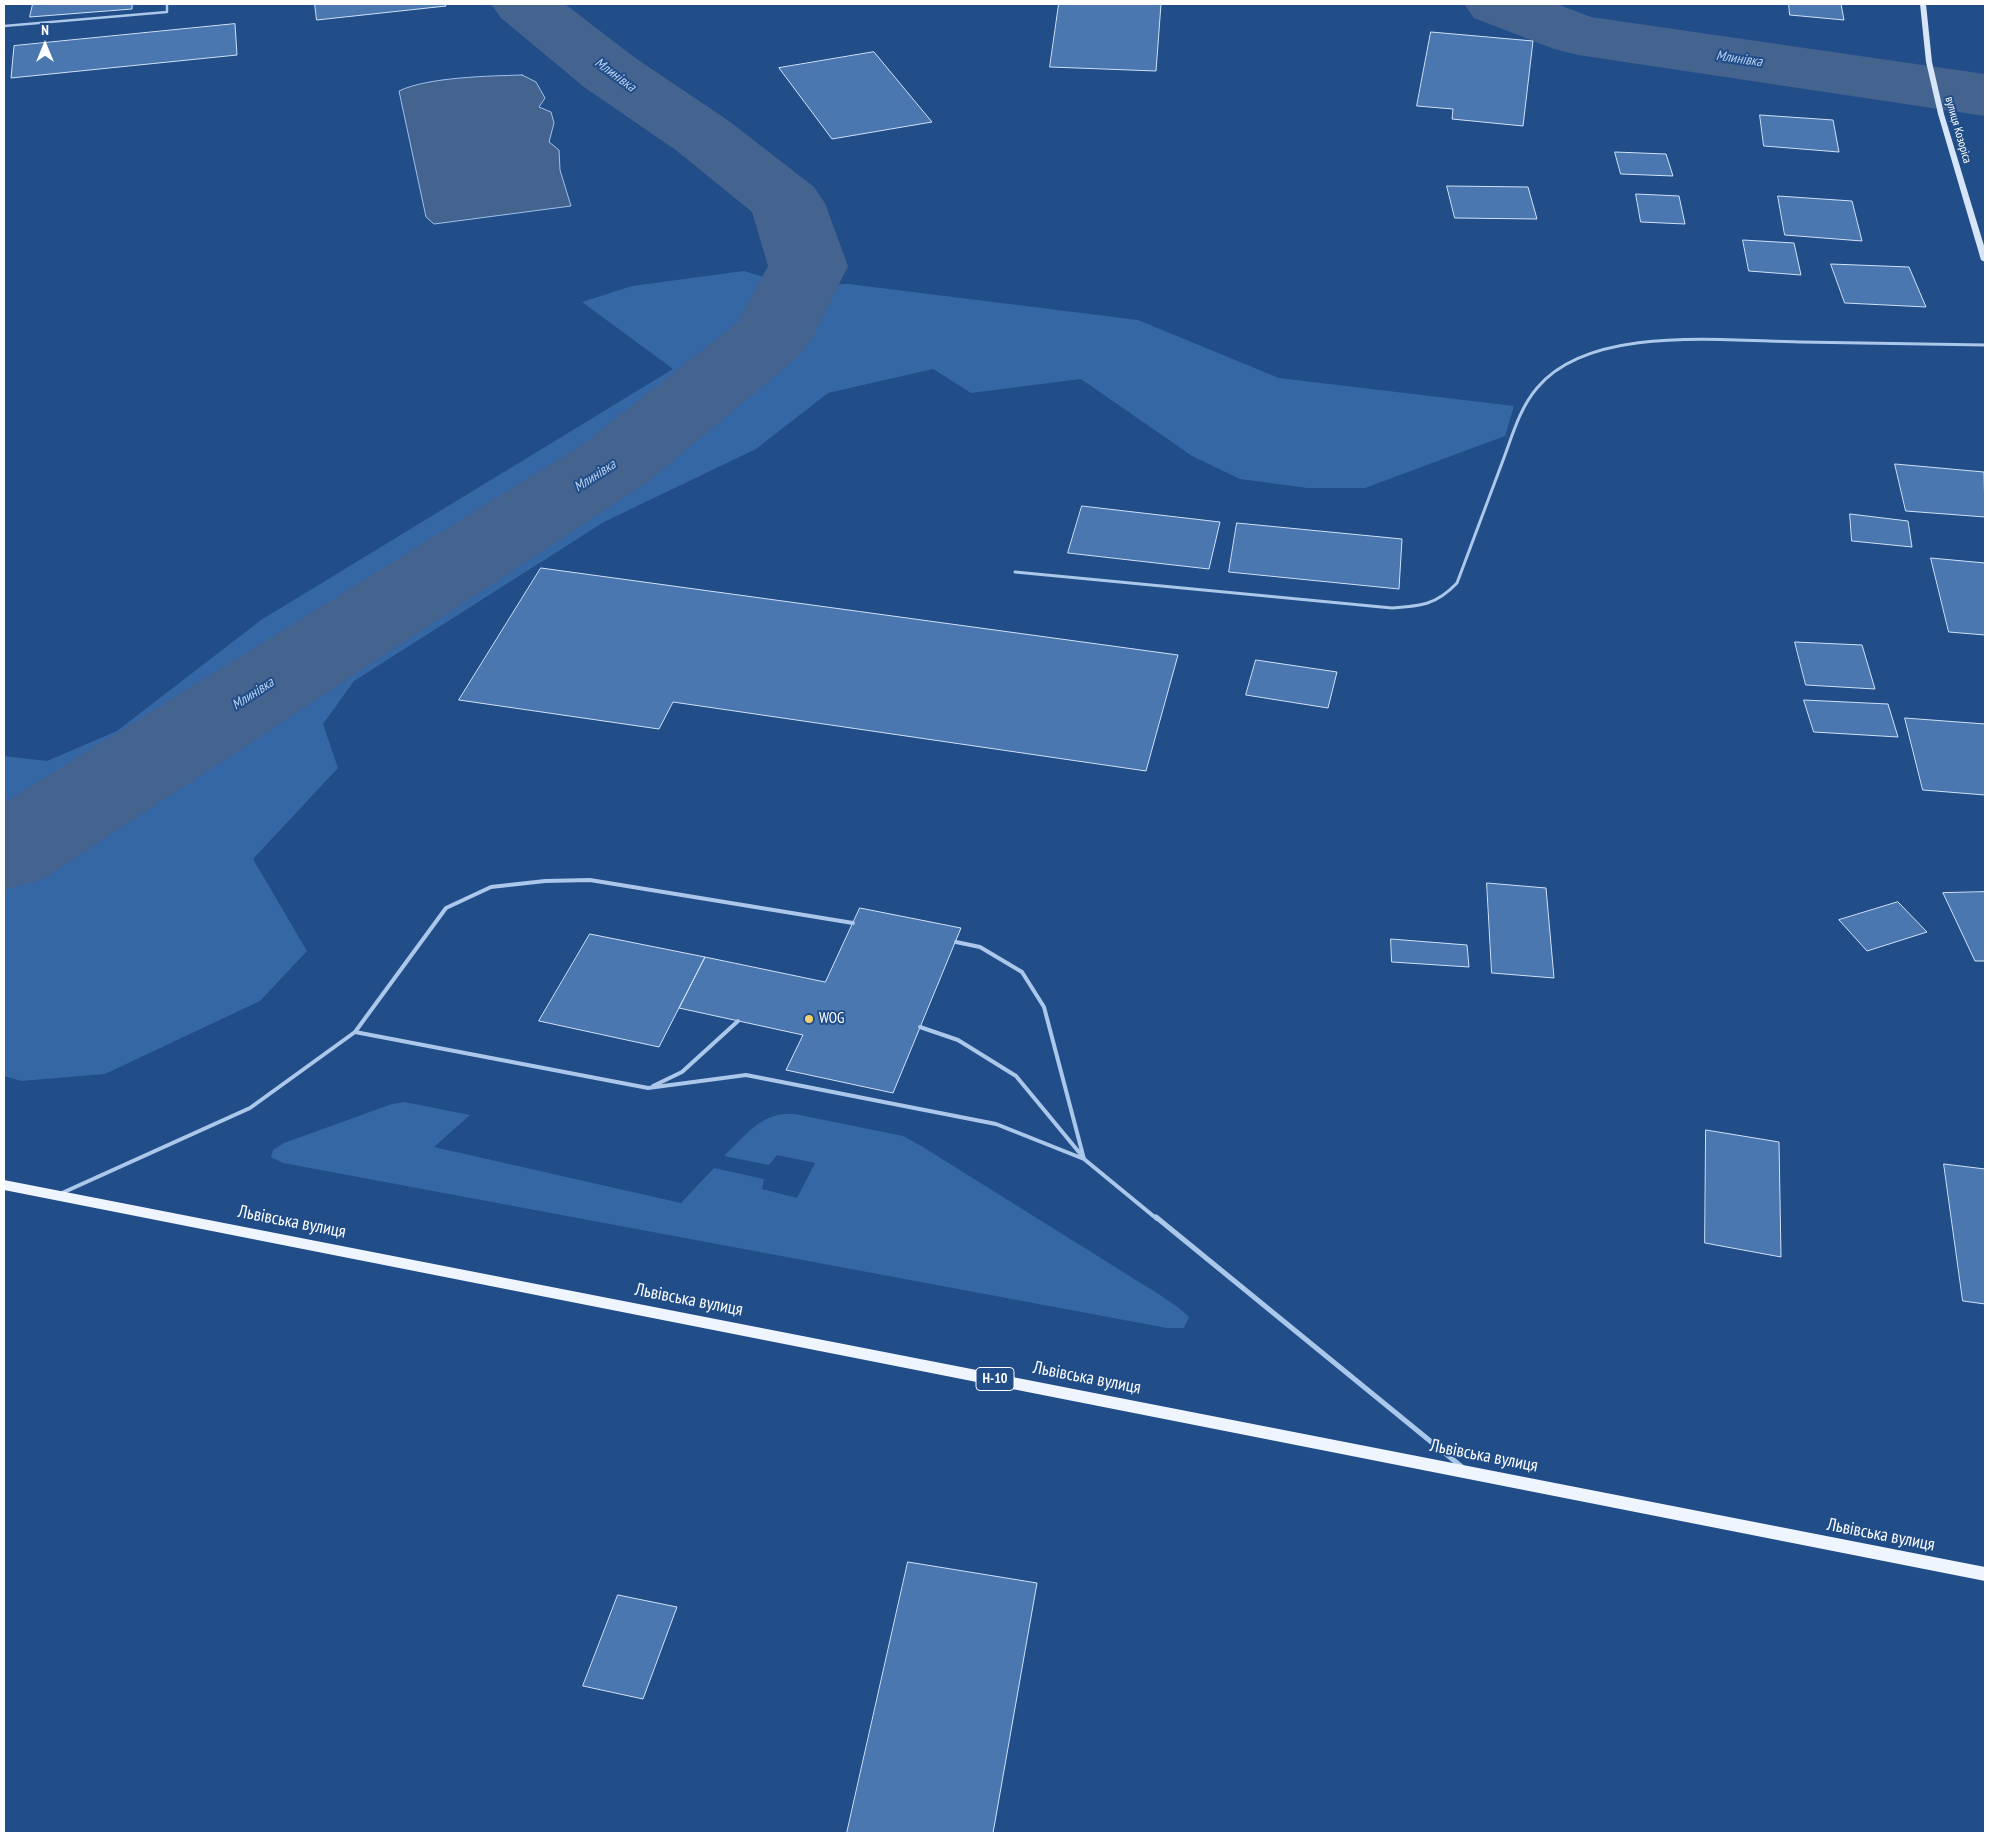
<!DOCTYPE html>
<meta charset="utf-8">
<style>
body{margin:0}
#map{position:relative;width:1989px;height:1837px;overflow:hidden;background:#214d88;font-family:"PT Sans Narrow",sans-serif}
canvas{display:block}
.frame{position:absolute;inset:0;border:5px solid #fff;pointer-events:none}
.north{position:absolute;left:20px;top:20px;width:50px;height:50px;-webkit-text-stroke:4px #214d88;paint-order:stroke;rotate:0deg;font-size:14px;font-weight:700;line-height:20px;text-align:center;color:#fff}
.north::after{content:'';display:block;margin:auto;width:18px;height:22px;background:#fff;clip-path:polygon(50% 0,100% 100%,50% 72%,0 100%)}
</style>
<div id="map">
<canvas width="1989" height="1837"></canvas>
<div class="frame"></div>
<div class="north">N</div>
</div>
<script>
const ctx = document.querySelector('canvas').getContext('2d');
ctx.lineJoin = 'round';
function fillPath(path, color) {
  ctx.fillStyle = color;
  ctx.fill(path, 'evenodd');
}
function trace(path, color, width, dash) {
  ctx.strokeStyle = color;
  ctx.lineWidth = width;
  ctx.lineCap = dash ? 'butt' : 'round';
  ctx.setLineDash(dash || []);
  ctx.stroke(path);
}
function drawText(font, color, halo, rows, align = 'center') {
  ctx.font = font + ' "PT Sans Narrow",sans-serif';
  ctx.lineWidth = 4;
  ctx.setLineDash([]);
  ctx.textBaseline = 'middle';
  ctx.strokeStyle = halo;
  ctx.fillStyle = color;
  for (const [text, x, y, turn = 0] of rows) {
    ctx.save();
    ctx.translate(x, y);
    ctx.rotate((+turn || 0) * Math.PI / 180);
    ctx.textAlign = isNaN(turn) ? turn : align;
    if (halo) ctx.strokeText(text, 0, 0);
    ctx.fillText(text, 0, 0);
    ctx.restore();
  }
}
fillPath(new Path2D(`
 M744,271l48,15 57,-2 289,36 141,58 235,28 -9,30 -140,52h-58l-67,-9 -48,-23 -111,-77 -110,14 -38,-24 -105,24 -72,56 -152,73 -250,159 -31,43 15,44 -85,91 54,92 -47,50 -155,73 -84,7 -17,-5v-320l43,5 70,-30 144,-111 412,-251 -91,-67 50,-16z
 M404,1102l66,13 -36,32 247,56 33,-35 50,11 -2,10 35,9 18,-35 -38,-8 -8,10 -45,-9c22,-21 38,-45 71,-42l108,22 20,11 237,148 19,13 10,9 -5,11h-17l-884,-165 -12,-6 2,-7 11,-7 108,-39z`), '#3567a5');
const water = new Path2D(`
 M522,75l14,7 9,16 -6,9 12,5 3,11 -5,19 10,8 1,20 11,36 -137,18 -8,-7 -27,-126c29,-14 90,-15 123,-16z`);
fillPath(water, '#44638e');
trace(water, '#9fc2eb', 1);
fillPath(new Path2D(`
 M491,4h74l69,53 95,64 85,66 11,16 23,63 -35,71 -13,18 -154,128 -603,396 -39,11v-87l578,-358 155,-122 31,-57 -16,-54 -75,-61 -93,-64 -83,-69z
 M1464,4h93l34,13 394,57v42l-407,-61 -24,-6 -80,-31z`), '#44638e');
const building = new Path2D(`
 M33,4h99v5l-102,8z
 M315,4h130l1,2 -129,14z
 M1059,4h102l-5,67 -106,-4z
 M1789,4h52l3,16 -54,-5z
 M235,24l2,31 -226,23 3,-32z
 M1431,32l102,9 -10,85 -71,-7 1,-10 -36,-3z
 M874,52l58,70 -100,17 -53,-71z
 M1760,115l73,5 6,32 -75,-6z
 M1615,152l51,2 7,22 -52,-2z
 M1447,186l81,1 9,32 -82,-1z
 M1636,194l43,2 6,28 -44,-2z
 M1778,196l74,5 10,40 -77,-6z
 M1743,240l51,3 7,32 -52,-4z
 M1831,264l78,3 17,40 -81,-4z
 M1895,464l89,8 1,45 -79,-6z
 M1082,506l138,16 -11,47 -141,-16z
 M1850,514l58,7 4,26 -60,-6z
 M1237,523l165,16 -3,50 -170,-17z
 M1931,558l54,5v72l-36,-3z
 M541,568l637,87 -32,116 -473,-69 -14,27 -200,-29z
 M1795,642l67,3 13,44 -69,-4z
 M1256,660l81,12 -9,36 -82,-13z
 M1804,700l84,4 10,33 -84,-5z
 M1905,718l80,6v71l-62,-5z
 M1487,883l59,5 8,90 -62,-5z
 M1985,892v69h-10l-32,-68z
 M1898,902l29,30 -60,19 -28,-31z
 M860,908l101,20 -68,165 -107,-23 17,-35 -124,-27 26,-51 120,25z
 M590,934l115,23 -46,90 -120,-26z
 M1391,939l76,6 2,22 -77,-5z
 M1706,1130l73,12 2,115 -76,-14z
 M1944,1164l41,5v135l-22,-3z
 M908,1562l129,21 -44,250h-146z
 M618,1595l59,12 -34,92 -60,-13z`);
fillPath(building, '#4a77b0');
trace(building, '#d0e2f7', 1);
trace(new Path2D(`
 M4,26l163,-14v-8`), '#abc7ea', 2.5);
trace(new Path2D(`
 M1015,572l377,36c29,-2 44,-3 65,-25 15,-40 30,-80 45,-120 10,-26 17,-54 35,-75 53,-64 188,-47 263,-46 62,1 123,2 185,3`), '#abc7ea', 3);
trace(new Path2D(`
 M956,942l24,5 42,25 22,35 40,152
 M920,1027l38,13 58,36 67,81
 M355,1032l91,-124 45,-21 54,-6 45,-1 263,43
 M653,1086l29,-14 56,-51
 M62,1193l188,-85 105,-76 293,56 98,-13 250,49 88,35 73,60`), '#abc7ea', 4);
trace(new Path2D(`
 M1156,1217l306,250`), '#abc7ea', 5);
fillPath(new Path2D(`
 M1920,4h6l6,58 12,52 41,135v13l-4,-2 -43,-146 -12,-52z`), '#d7e5f8');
fillPath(new Path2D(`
 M4,1180l1981,387v14l-1981,-391z`), '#eff5fe');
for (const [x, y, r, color] of [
 [809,1019,5,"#f7d06d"]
]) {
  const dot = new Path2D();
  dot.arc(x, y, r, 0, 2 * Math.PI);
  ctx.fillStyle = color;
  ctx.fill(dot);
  trace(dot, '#214d88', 2);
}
drawText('12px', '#fff', '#214d88', [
 ["вулиця Козоріса",1958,130,74]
]);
drawText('italic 14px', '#b7d1f1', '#214d88', [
 ["Млинівка",1739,59,8],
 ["Млинівка",615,75,36],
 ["Млинівка",595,476,-33],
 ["Млинівка",253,694,-33]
]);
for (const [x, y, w] of [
 [995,1379,38]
]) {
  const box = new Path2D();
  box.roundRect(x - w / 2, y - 11.5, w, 23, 4);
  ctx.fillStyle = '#214d88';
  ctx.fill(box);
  trace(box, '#fff', 1);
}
drawText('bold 14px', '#fff', null, [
 ["Н-10",995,1379]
]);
drawText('15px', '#fff', '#214d88', [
 ["WOG",819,1019]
], 'left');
drawText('18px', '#fff', '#214d88', [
 ["Львівська вулиця",292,1222,11],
 ["Львівська вулиця",689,1300,11],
 ["Львівська вулиця",1087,1378,11],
 ["Львівська вулиця",1484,1456,11],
 ["Львівська вулиця",1881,1535,11]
]);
</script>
